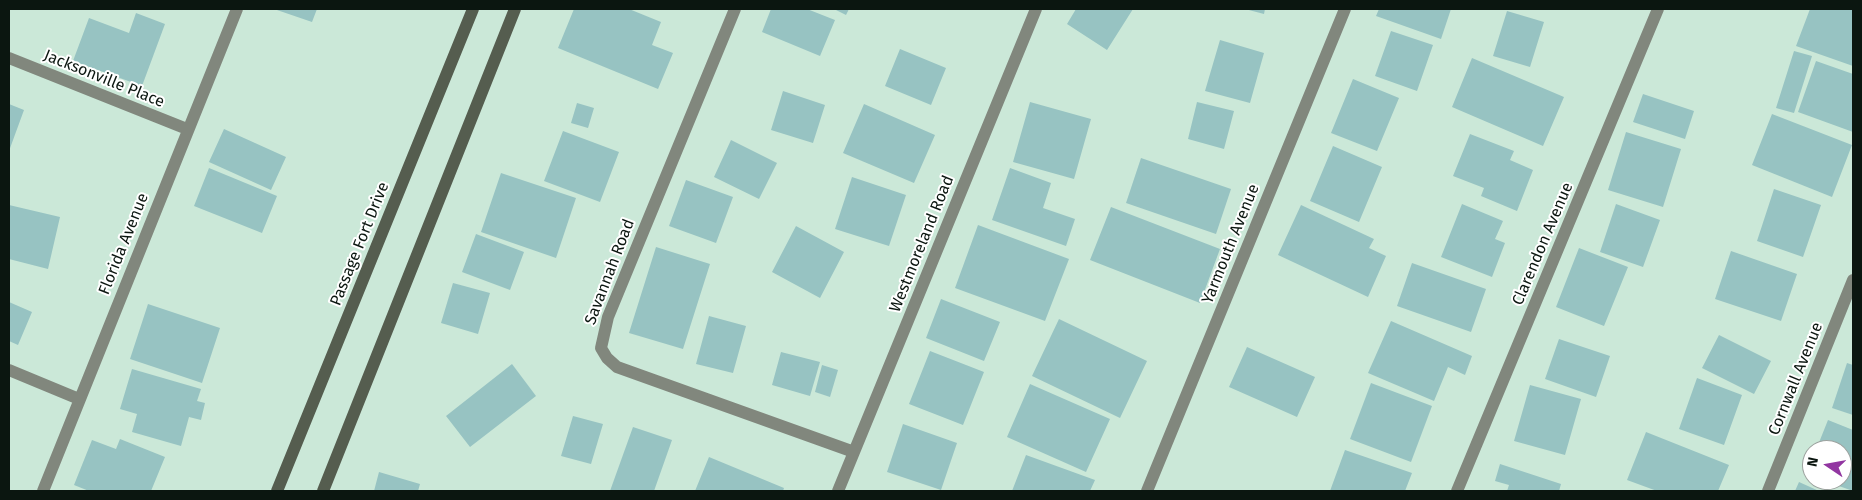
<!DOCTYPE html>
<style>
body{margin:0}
#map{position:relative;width:1862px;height:500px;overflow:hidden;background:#cbe8d8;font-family:"Fira Sans",sans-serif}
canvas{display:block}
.frame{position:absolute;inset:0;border:10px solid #0b1610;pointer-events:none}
.north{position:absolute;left:1802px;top:440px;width:50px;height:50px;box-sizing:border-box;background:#fff;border:1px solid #9da29f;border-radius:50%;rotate:282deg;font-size:14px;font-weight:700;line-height:20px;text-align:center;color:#0b1610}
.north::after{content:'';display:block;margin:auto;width:18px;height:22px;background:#9236a1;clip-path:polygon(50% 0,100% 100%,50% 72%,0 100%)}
</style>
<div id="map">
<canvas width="1862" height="500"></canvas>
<div class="frame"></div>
<div class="north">N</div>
</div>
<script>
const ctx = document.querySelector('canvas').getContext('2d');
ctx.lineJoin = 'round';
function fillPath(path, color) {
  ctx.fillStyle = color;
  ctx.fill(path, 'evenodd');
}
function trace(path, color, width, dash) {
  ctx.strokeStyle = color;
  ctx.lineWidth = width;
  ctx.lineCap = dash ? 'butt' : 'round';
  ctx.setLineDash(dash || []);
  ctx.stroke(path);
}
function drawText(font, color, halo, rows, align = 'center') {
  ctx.font = font + ' "Fira Sans",sans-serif';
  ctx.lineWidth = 4;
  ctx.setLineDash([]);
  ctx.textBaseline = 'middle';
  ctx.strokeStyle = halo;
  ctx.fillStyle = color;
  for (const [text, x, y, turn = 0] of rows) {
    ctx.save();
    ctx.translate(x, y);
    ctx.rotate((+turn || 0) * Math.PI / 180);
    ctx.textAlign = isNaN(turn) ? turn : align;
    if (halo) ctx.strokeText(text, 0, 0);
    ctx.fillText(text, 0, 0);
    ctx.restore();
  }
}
fillPath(new Path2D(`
 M274,9h43l-5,13z
 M574,9h55l32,13 -9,23 21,8 -15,36 -100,-41z
 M771,9h36l28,11 -15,36 -58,-24z
 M834,9h15l-3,6z
 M1076,9h57l-26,41 -40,-26z
 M1245,9h20l-1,5z
 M1379,9h72l-10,30 -65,-23z
 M1810,9h43v57l-57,-20z
 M1507,11l37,11 -14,45 -37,-11z
 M136,13l29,11 -23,62 -69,-25 16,-43 40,15z
 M1391,31l42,14 -16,46 -42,-15z
 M1220,40l44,13 -14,50 -45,-12z
 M900,49l46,19 -15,37 -46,-19z
 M1794,51l18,5 -18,57 -18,-5z
 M1472,58l92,39 -21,49 -91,-39z
 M1816,61l37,13v58l-55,-20z
 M1353,79l46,19 -22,53 -46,-18z
 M783,91l42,14 -12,38 -42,-13z
 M1643,94l51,17 -9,28 -52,-17z
 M1030,102l61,17 -17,60 -61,-17z
 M1197,102l37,9 -10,38 -36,-10z
 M577,103l17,5 -6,20 -17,-5z
 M9,104l15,6 -15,41z
 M864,104l71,31 -21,48 -71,-30z
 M1772,114l80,31 -20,52 -80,-32z
 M224,129l62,28 -15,33 -62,-28z
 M563,131l56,21 -19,50 -56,-21z
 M1626,132l55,17 -18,58 -55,-17z
 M1470,134l44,17 -4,9 23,10 -16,41 -36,-15 3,-8 -31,-12z
 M731,140l46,23 -18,36 -45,-22z
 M1333,146l49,21 -23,55 -49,-21z
 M1141,158l90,31 -15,45 -90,-31z
 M209,168l68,28 -15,37 -68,-27z
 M1010,168l41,15 -8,25 32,11 -9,27 -74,-26z
 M501,173l75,25 -20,60 -75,-26z
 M852,177l54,18 -17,51 -54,-17z
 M686,180l47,17 -17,46 -47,-17z
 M1774,189l47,16 -18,52 -46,-16z
 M1462,204l41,17 -8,18 10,4 -13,34 -51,-20z
 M1616,204l44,16 -17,47 -43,-15z
 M9,205l51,12 -12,52 -39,-10z
 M1301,205l73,34 -5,9 17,8 -18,41 -90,-42z
 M1111,207l109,42 -20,54 -110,-43z
 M978,225l91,34 -24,62 -90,-33z
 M796,226l48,26 -24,46 -48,-26z
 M476,234l48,18 -14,38 -48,-18z
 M656,247l54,17 -27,85 -54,-16z
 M1579,248l49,19 -24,59 -48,-19z
 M1731,251l66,23 -16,47 -66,-22z
 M1412,263l74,26 -15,43 -74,-26z
 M453,283l37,10 -12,41 -37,-11z
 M941,299l59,23 -16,39 -58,-23z
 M9,302l23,10 -14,33 -9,-4z
 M148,304l72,24 -18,55 -72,-24z
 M709,316l37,10 -13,47 -37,-9z
 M1059,319l88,42 -27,57 -88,-42z
 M1391,321l81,35 -7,19 -17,-8 -14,34 -66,-28z
 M1719,335l52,26 -17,33 -52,-26z
 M1559,339l51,17 -14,41 -51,-18z
 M1247,347l68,30 -18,40 -68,-30z
 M930,351l54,21 -21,53 -54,-21z
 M781,352l39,10 -10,34 -38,-11z
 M1847,363l6,2v50l-21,-7z
 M512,364l24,32 -66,51 -24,-31z
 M822,365l16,5 -8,27 -15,-5z
 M132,369l69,20 -4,12 8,2 -4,17 -12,-3 -8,29 -49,-14 5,-18 -17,-5z
 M1697,378l45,17 -18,50 -45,-16z
 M1371,383l61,23 -21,56 -61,-23z
 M1030,384l80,35 -24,53 -79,-35z
 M1530,385l51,14 -16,56 -51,-14z
 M573,416l30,8 -12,40 -30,-8z
 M1828,420l25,10v61l-31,-11h20v-30h-26z
 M903,424l54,19 -16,47 -54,-18z
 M633,427l39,13 -18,51h-44z
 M1646,432l83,33 -11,26h-61l-30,-11z
 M120,439l45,18 -14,34h-62l-15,-6 18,-45 24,9z
 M1345,450l67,23 -7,18h-75z
 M1026,455l69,25 -5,11h-78z
 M709,457l75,31 -1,3h-88z
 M1812,459v17l-6,-3z
 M1500,464l61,20 -2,7h-52l2,-6 -14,-4z
 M379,472l41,12 -2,7h-44z
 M1799,482l20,9h-24z`), '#97c3c2');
trace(new Path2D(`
 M735,9l-127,308 -7,31 6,10 10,9 237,85
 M9,58l178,71
 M9,370l70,29
 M43,491l194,-482
 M838,491l198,-482
 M1147,491l198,-482
 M1457,491l201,-482
 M1768,491l85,-211`), '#81877d', 12);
trace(new Path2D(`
 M277,491l196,-482
 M323,491l192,-482`), '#555d4f', 12);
drawText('16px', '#0b1610', '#fff', [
 ["Jacksonville Place",104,79,22],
 ["Florida Avenue",124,244,-68],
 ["Passage Fort Drive",360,244,-68],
 ["Westmoreland Road",922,244,-68],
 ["Yarmouth Avenue",1231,244,-68],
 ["Clarendon Avenue",1543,244,-67],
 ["Savannah Road",610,272,-69],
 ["Cornwall Avenue",1796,379,-68]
]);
</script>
